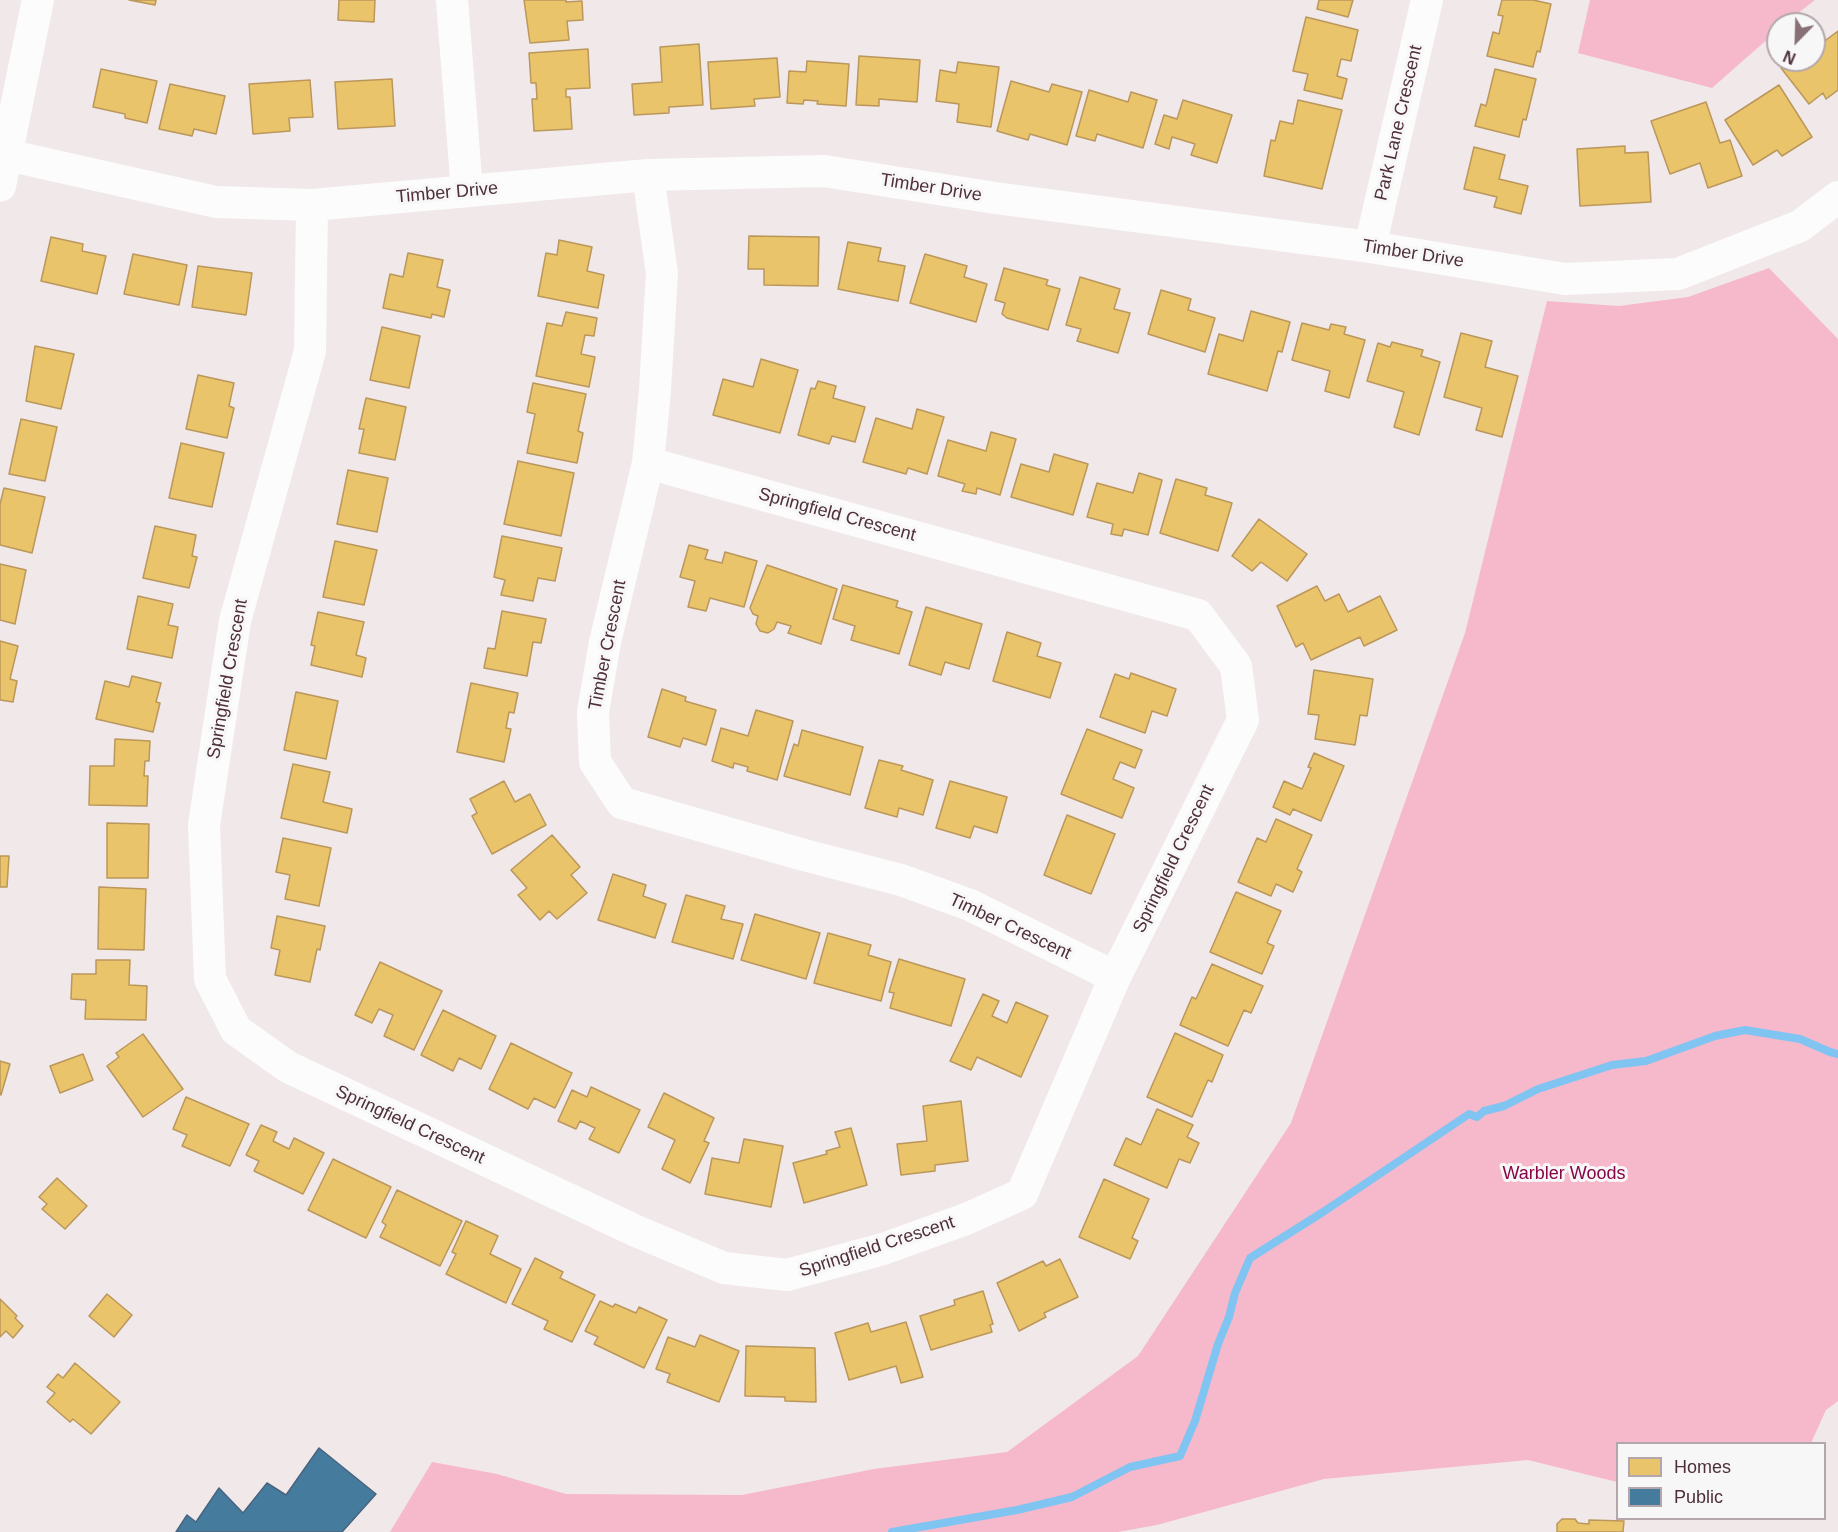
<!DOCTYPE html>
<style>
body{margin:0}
#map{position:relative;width:1838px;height:1532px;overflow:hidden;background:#f1e8ea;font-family:Arial,sans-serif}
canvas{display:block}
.legend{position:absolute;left:1616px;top:1442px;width:210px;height:78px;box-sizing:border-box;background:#f7f7f7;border:2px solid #b4a7ab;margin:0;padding:8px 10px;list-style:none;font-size:18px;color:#4f2f39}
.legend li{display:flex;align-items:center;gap:12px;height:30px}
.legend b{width:30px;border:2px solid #b4a7ab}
.north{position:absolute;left:1766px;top:12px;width:60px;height:60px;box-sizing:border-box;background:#f7f7f7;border:2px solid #b4a7ab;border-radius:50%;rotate:203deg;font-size:16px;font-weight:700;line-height:24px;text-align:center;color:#4f2f39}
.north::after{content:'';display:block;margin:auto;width:21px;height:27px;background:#887077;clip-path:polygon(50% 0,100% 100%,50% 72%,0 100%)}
</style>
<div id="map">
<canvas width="1838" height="1532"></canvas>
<ul class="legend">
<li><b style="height:16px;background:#e9c46a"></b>Homes</li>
<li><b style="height:16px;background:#457b9d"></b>Public</li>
</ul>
<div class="north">N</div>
</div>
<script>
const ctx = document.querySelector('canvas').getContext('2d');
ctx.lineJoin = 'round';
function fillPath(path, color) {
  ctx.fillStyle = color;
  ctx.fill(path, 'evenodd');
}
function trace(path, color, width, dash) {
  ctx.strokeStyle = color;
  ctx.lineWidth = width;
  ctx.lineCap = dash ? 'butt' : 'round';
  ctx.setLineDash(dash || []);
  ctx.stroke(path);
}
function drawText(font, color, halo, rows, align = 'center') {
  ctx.font = font + ' Arial,sans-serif';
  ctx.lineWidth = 6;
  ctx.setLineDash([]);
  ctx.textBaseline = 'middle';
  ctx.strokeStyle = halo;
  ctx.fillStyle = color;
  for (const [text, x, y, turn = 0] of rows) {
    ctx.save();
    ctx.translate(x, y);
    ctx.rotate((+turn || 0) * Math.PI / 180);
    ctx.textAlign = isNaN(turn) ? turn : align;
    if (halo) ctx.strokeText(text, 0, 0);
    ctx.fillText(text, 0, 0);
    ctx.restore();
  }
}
fillPath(new Path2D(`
 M1590,0h225l-31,24h-6v6l-66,58 -134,-35z
 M1769,268l69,71v1062l-12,9 -15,33 -193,1 -1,38 -89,-22 -204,19 -167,46 -39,7h-728l42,-70 65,12 69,20 176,1 132,-26 133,-17 131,-96 153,-233 174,-490 82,-332 72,5 69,-9z`), '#f6b9cc');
const homes = new Path2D(`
 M129,0h27l-1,5z
 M339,0h36l-1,22 -36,-2z
 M524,0h42v2l16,-1 1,19 -16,1 2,19 -39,3z
 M1319,0h34l-5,17 -31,-8z
 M1502,0h31l18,4 -11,48 -3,-1 -4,16 -46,-11 6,-24 6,2 4,-18 -5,-1z
 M1306,17l52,13 -7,31 -10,-2 -4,17 10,3 -5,20 -38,-9 4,-16 -15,-3z
 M1838,31v59l-12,9 -3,-6 -14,11 -28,-36 9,-8h24v-19l8,-6 4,5z
 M699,44l4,61 -34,2v6l-35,2 -2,-31 30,-2 -2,-35z
 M588,49l2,39 -24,1v8h4l2,32 -38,2 -2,-32h5l-1,-16h-5l-2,-30z
 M859,56l61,4 -3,42 -38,-3v7l-23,-1z
 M777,58l3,39 -26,2 1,7 -44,3 -3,-47z
 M807,61l42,3 -3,42 -29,-2 1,-3 -14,-1 -1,4 -16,-1 2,-32 17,1z
 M958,62l41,5 -8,60 -34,-5 2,-18 -23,-3 4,-31 16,3z
 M101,69l56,12 -10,42 -22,-5v-4l-32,-7z
 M1495,69l41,10 -10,41 -3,-1 -4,18 -44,-11 6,-22 5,2z
 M392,79l3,47 -57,3 -3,-47z
 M310,80l3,37 -24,1 1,13 -37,3 -4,-50z
 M1011,81l38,11 3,-8 30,8 -15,53 -37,-11 -2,6 -31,-9z
 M170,84l55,12 -9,38 -22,-5 -2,7 -33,-7z
 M1779,85l33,52 -30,19 -5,-6 -24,15 -28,-45z
 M1089,90l39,12 3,-10 26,8 -14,48 -46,-14 -2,7 -19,-5z
 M1183,100l49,15 -15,48 -26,-8 4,-11 -23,-7 -3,12 -14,-5 9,-29 13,4z
 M1298,100l44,10 -20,79 -58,-13 7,-36 4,1 5,-20 13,3z
 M1706,102l14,41 10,-3 12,36 -34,12 -8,-25 -30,11 -19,-53z
 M1625,146v7l23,-1 3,50 -71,4 -3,-57z
 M1474,147l31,8 -6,24 29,7 -7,28 -27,-7 3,-10 -33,-8z
 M749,236l70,1 -1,49 -54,-1v-16h-16z
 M51,237l32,7 -1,7 24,5 -9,38 -56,-13z
 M559,240l33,7 -5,24 17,4 -6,33 -60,-12 8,-43 11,2z
 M848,242l33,6 -3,13 27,5 -7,35 -60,-12z
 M408,253l35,7 -6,27 13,3 -6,27 -12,-3 -1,4 -48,-10 7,-34 13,3z
 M133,254l54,11 -8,40 -55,-11z
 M925,254l42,12 -3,11 23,7 -11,38 -66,-19z
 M198,266l54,7 -6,42 -54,-8z
 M1004,268l44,12 -2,5 14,4 -12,41 -41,-12 -5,-4 3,-11 -10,-3z
 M1080,277l40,12 -6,20 16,4 -12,40 -41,-12 4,-12 -15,-4z
 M1161,290l30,9 -3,11 27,8 -10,34 -57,-18z
 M1251,311l39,11 -8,30 -4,-1 -11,40 -59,-17 11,-40 24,7z
 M566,312l31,6 -3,18 -9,-1 -4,19 14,3 -6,30 -53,-11 11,-53 15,3z
 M1302,323l27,7 2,-6 15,3 -2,7 21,6 -16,58 -24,-7 5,-20 -38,-11z
 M382,327l38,9 -11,52 -39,-8z
 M1461,333l31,8 -7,26 33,9 -16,61 -26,-7 6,-22 -38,-11z
 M1392,342l31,8 -2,6 19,6 -21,73 -25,-8 10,-35 -37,-11 11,-38 12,4z
 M35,346l39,8 -13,55 -35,-8z
 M761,359l37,11 -18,63 -67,-18 10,-36 30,8z
 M198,375l36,8 -5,23 5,2 -7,30 -41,-9z
 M818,381l18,5 -3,12 32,9 -10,35 -23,-6 -3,8 -31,-9 13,-47 4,1z
 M533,383l53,11 -8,37 5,2 -6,30 -50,-10 8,-39 -8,-2z
 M366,398l40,9 -11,53 -36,-7 5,-24h-5z
 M917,409l27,8 -17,57 -19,-6 -2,6 -43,-12 13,-44 36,11z
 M21,419l36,8 -12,54 -36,-7z
 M991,432l25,7 -16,56 -23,-7 -1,6 -14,-3 3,-7 -27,-8 10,-36 38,11z
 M181,443l43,10 -12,54 -43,-9z
 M1054,454l34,10 -15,51 -62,-18 10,-33 28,8z
 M518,461l56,12 -13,63 -57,-12z
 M348,470l40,8 -11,54 -40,-8z
 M1139,473l23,7 -14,55 -24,-6 -2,7 -11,-2 2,-10 -26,-7 10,-34 36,10z
 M1176,479l31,9 -2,7 27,8 -14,48 -58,-18z
 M4,488l41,9 -13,56 -32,-8v-41z
 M1259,519l48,35 -20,27 -26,-19 -9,9 -20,-15z
 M155,526l41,9 -4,21 5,1 -8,31 -46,-10z
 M502,536l60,12 -7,33 -17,-3 -5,23 -32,-6 4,-15 -11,-3z
 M335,541l42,9 -13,55 -41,-8z
 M689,545l19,5 -3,9 17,4 3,-11 32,9 -13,46 -34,-9 -4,13 -18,-4 7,-26 -15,-4z
 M0,564l26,6 -11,54 -15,-4z
 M767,565l70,24 -16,55 -33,-11 3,-7 -14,-4 -3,7 -6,4 -8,-2 -4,-7 2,-8 -5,-2 -3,-6z
 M843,585l55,16 -2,6 16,5 -13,42 -48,-14 4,-14 -22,-7z
 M1317,586l8,15 14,-7 9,18 32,-16 17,34 -33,16 -4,-9 -49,23 -8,-17 -7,4 -19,-41z
 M138,596l35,8 -5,21 10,2 -6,31 -45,-9z
 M926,607l56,17 -13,45 -24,-7 -4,13 -32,-10z
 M502,611l44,8 -5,24 -8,-1 -6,34 -43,-8 4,-20 7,1z
 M318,612l46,10 -8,33 10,3 -4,19 -51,-12 4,-19 -4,-1z
 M1007,632l34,11 -4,13 24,7 -11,35 -57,-17z
 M0,641l18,5 -8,33 7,2 -4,21 -13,-2z
 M1314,670l59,9 -6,37 -7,-1 -5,30 -40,-6 4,-24 -11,-1z
 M1131,673l45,16 -9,27 -15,-5 -7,22 -45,-16 15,-43 14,5z
 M132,676l29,7 -5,19 4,1 -7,29 -57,-13 9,-38 24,6z
 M471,683l47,10 -4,20 -5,-1 -3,16 5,1 -7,33 -47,-10z
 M662,689l24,8 -1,4 31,9 -10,35 -23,-7 -3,9 -32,-10z
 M296,692l42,9 -12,58 -42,-9z
 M756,710l37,11 -16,59 -30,-9 1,-4 -14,-4 -1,5 -21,-7 9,-33 27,8z
 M1087,729l55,21 -7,18 -15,-6 -7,17 21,9 -12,30 -61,-24z
 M802,730l61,17 -13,48 -66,-19 10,-32 4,2z
 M115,739l35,2 -1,20h-4l-1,15h4l-1,30 -58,-1 1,-39h24z
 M1314,753l30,13 -23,55 -28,-12 -3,6 -17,-8 11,-26 18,8 9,-21 -3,-1z
 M879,760l24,6 -2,4 32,10 -10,35 -24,-7 -2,9 -32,-9z
 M293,764l37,8 -7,30 29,7 -5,24 -66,-15z
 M504,781l11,21 15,-8 16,31 -54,29 -20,-38 5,-3 -7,-14z
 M950,781l57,16 -10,36 -23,-7 -4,12 -34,-10z
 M1067,815l48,19 -24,60 -47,-19z
 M1276,819l36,16 -15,34 5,3 -9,20 -17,-8 -5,12 -33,-14 19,-44 9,4z
 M107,823l42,1 -1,54h-41z
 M552,835l28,32 -9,8 16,18 -30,26 -8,-8 -9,9 -22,-25 9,-7 -16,-18z
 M283,838l48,10 -12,58 -34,-7 5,-24 -14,-3z
 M0,856h9l-2,31h-7z
 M613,874l33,11 -3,11 23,8 -11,34 -57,-18z
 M99,887l47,2 -2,61 -46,-1z
 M1236,892l45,19 -14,32 7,3 -12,28 -52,-22z
 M686,895l39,11 -4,13 22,5 -10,35 -61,-17z
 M755,914l65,19 -14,46 -65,-19z
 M277,916l48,10 -5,24 -3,-1 -7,33 -35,-7 5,-25 -9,-2z
 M828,933l43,12 -3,10 23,7 -10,39 -67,-18z
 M899,959l66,20 -14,47 -61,-18 4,-15 -5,-1z
 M96,960h34l-1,25 18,1 -1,34 -61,-1 1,-19 -15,-1 1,-25h24z
 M380,962l62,29 -28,59 -30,-14 9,-21 -14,-6 -7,14 -17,-8z
 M1212,964l51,22 -12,27 -7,-3 -16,36 -48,-21 12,-28 4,2z
 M983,994l16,7 -7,15 15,7 9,-21 32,14 -27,61 -44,-20 -6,13 -21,-9z
 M443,1010l53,26 -15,33 -22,-11 -6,13 -32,-16z
 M1175,1033l48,22 -11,27 -4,-2 -16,37 -45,-20z
 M143,1034l40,55 -40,28 -36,-51 12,-9 -3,-4z
 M511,1043l61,30 -17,35 -21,-10 -6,11 -39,-20z
 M83,1054l10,26 -33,13 -10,-27z
 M0,1061l10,3 -9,31 -1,-1z
 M591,1087l49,23 -21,43 -30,-14 6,-11 -15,-7 -4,8 -18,-8 14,-31 15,7z
 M664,1093l50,25 -10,23 5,2 -19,40 -28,-14 13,-29 -27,-13z
 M186,1097l63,27 -19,42 -48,-20 5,-11 -14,-6z
 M961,1101l7,60 -33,4v6l-34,4 -4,-31 30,-3 -4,-35z
 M1157,1109l36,16 -6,12 12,6 -9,20 -11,-4 -12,29 -53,-23 12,-27 15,7z
 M261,1125l16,7 -4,9 16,8 5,-11 30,15 -21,41 -49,-23 5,-10 -13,-6z
 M851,1128l16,57 -63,18 -11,-40 34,-9 -1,-3 14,-4 -5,-15z
 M744,1139l39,7 -12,61 -66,-13 7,-36 27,5z
 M333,1159l58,28 -25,51 -58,-28z
 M57,1178l30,28 -22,23 -23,-20 5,-5 -8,-7z
 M1104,1179l45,20 -17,39 6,3 -8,18 -51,-22z
 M397,1190l65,31 -22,45 -60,-29 6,-12 -4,-3z
 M466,1221l32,15 -8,18 31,15 -15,34 -60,-29 10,-20 -4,-2z
 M535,1258l28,14 -3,6 35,17 -23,47 -28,-13 4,-8 -36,-17z
 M1060,1259l18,38 -34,16 2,4 -27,14 -22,-48 46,-22 3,5z
 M983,1291l10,33 -3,1 2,7 -61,18 -11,-34 35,-11 -1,-5z
 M107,1294l25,21 -18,22 -25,-21z
 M0,1299l17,17 -2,2 8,8 -10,12 -7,-7 -6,6z
 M600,1301l13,6 2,-3 21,9 3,-6 28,13 -23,48 -50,-24 4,-7 -13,-6z
 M906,1322l17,55 -22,6 -5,-17 -47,14 -14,-47 33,-10 3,9z
 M700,1335l39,16 -20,51 -52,-20 3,-8 -14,-5 12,-32 27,10z
 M746,1346l69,2 1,54 -31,-1v-4l-40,-1z
 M75,1363l45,39 -29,32 -18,-15 -3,3 -23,-20 8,-9 -8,-6 11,-13 5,4z
 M1562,1519h13l3,4 11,1v-4l35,1 -1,11h-66v-8z`);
fillPath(homes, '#e9c46a');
trace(homes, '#bb975b', 1.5);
const public = new Path2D(`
 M319,1448l57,46 -34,38h-166l11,-17 9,7 23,-34 24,25 24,-30 19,12z`);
fillPath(public, '#457b9d');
trace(public, '#48647f', 1.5);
trace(new Path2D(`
 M892,1532l125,-22 55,-13 58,-30 50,-11 15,-35 23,-77 11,-27 6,-24 15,-35 73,-46 146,-98 8,3 7,-6 20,-5 34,-17 74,-24 34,-4 69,-25 30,-6 55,9 30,13 8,2`), '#80c4f2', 8);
trace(new Path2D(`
 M452,0l15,191
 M7,155l209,47 96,3 336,-30 176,-4 171,27 375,49 195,32 113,-5 122,-48 38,-29
 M648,175l14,98 -7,117 -7,73 -43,179 -12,70 2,50 27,41 182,52 97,25 69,25 145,72
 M0,186l38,-186
 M312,205l-2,146 -75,270 -31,204 6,154 26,51 52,37 348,164 88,37 63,7 96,-26 83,-30 56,-25 93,-217 128,-257 -7,-54 -38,-51 -550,-152
 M1370,247l57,-247`), '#fdfcfc', 32);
drawText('18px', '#4f2f39', '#f7f7f7', [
 ["Park Lane Crescent",1399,123,-77],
 ["Timber Drive",931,188,9],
 ["Timber Drive",447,193,-5],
 ["Timber Drive",1413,254,9],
 ["Springfield Crescent",837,515,15],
 ["Timber Crescent",608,645,-79],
 ["Springfield Crescent",228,679,-80],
 ["Springfield Crescent",1174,859,-64],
 ["Timber Crescent",1010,927,25],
 ["Springfield Crescent",410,1125,25],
 ["Springfield Crescent",877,1247,-18]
]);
drawText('18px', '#880647', '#f7f7f7', [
 ["Warbler Woods",1564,1174]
]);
</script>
